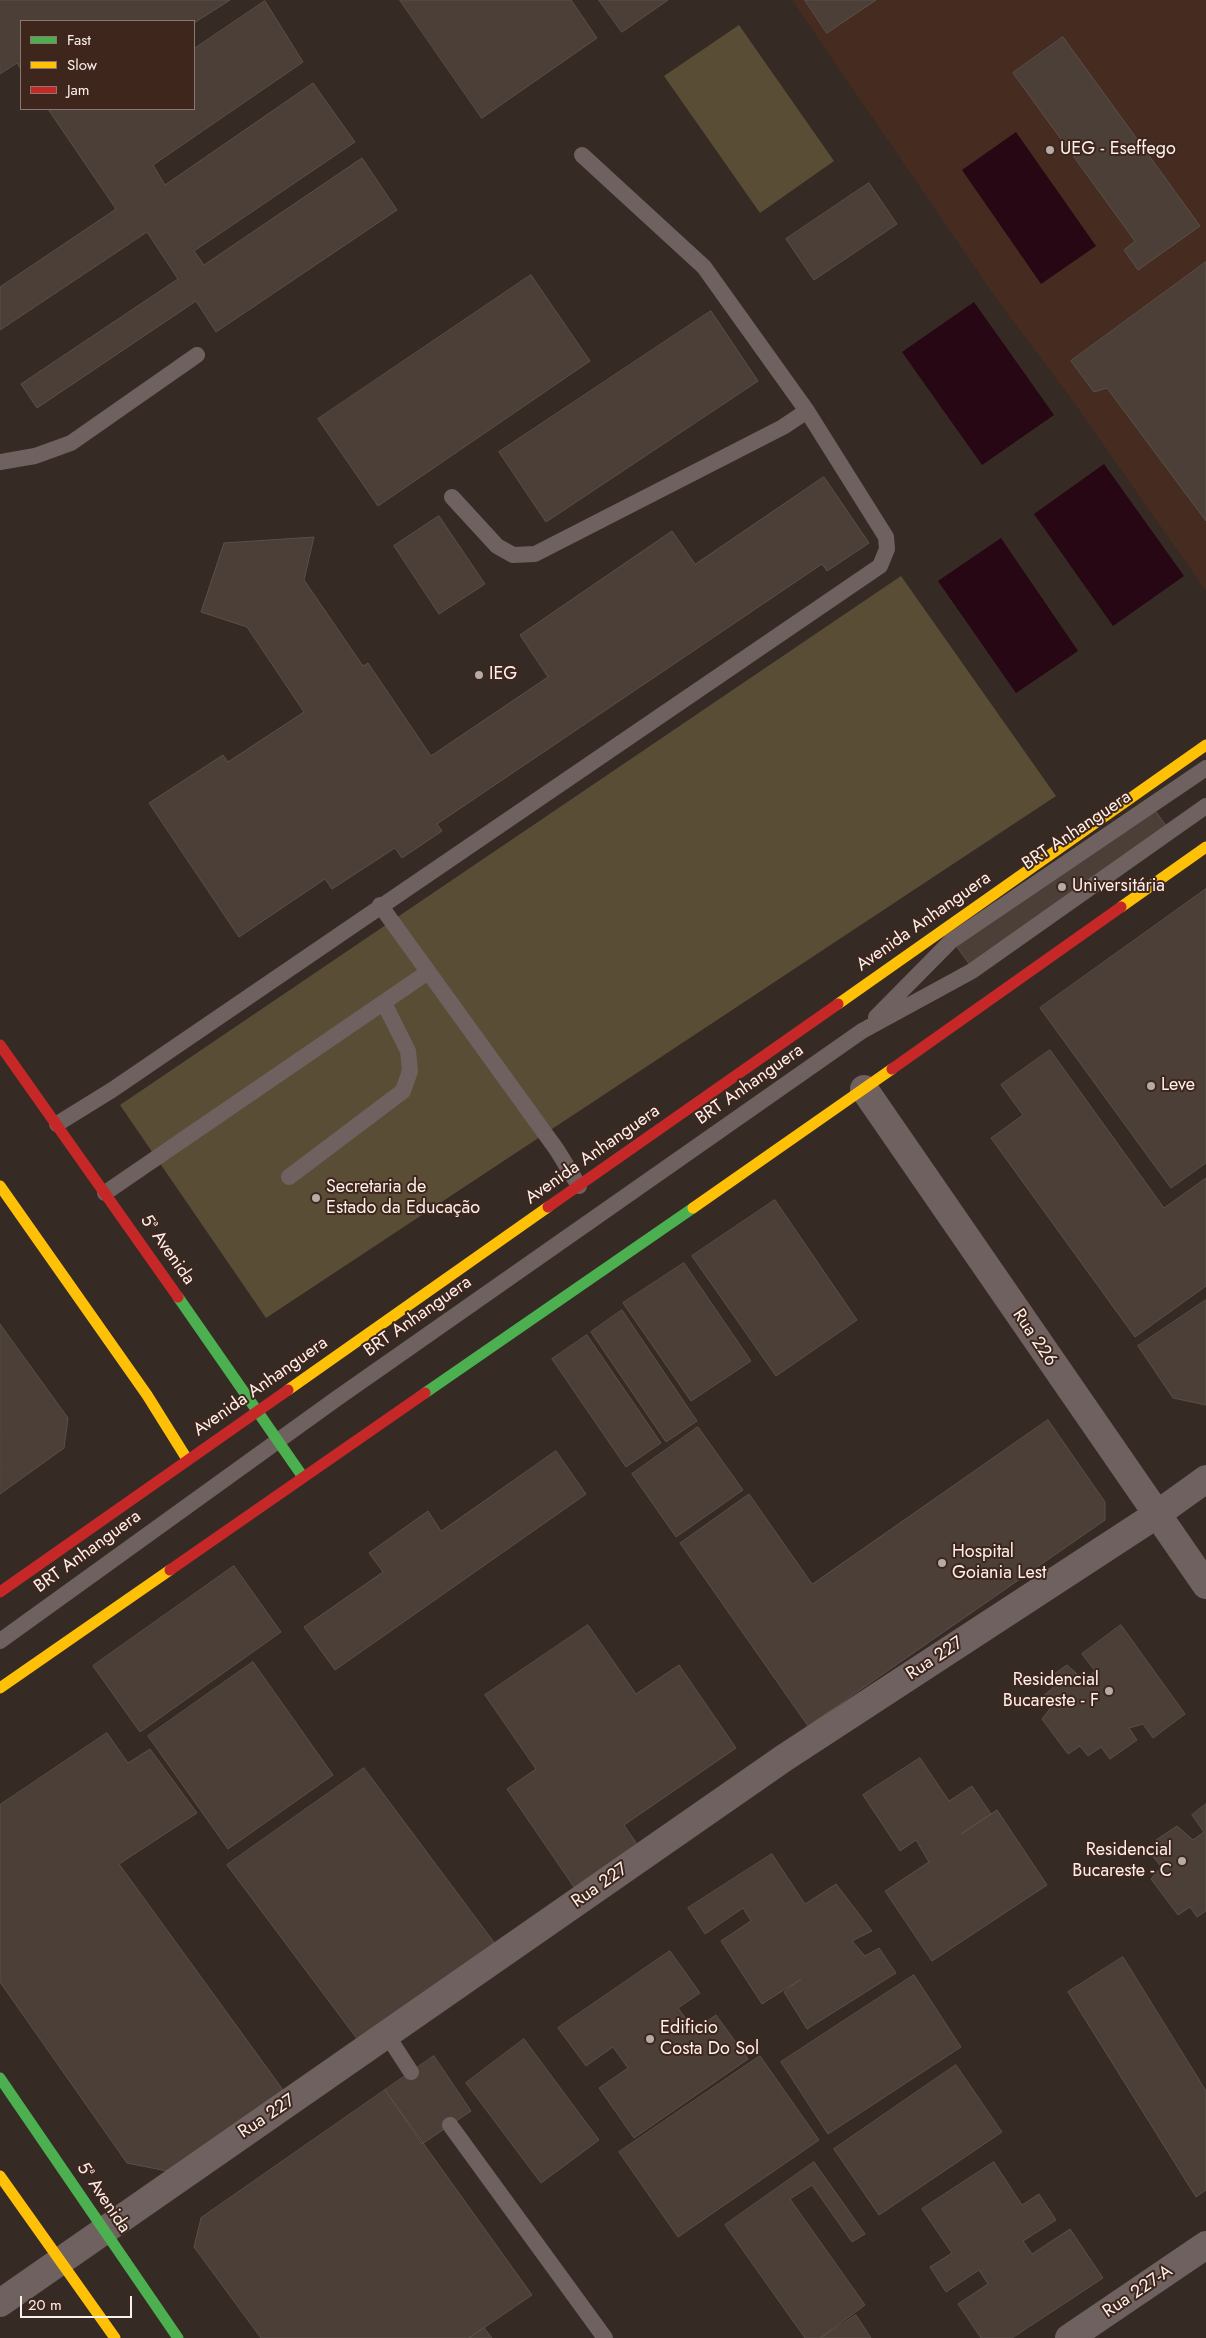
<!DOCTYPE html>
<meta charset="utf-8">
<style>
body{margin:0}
#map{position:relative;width:1206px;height:2338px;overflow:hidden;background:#362a25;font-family:Jost,sans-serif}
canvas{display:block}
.legend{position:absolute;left:20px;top:20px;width:175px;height:90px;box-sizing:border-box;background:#3e261d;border:1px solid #8a776f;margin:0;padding:6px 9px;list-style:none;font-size:15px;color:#fdf0eb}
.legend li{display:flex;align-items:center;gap:10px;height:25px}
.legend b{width:25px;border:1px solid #8a776f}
.scale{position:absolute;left:20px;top:2296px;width:112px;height:22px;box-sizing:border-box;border:2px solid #fdf0eb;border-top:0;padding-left:6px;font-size:15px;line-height:18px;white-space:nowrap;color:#fdf0eb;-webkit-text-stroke:4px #3e261d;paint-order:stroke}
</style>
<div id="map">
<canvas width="1206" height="2338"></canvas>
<ul class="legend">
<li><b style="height:6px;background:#4caf50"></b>Fast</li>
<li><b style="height:6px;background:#ffc107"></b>Slow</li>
<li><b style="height:6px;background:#c62828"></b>Jam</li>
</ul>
<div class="scale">20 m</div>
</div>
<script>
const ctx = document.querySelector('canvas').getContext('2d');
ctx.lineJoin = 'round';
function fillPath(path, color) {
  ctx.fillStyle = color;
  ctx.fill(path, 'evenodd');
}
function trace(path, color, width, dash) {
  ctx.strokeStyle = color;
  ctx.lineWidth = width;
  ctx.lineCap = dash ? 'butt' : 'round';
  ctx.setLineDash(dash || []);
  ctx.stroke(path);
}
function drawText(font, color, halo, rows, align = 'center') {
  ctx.font = font + ' Jost,sans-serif';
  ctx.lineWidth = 4;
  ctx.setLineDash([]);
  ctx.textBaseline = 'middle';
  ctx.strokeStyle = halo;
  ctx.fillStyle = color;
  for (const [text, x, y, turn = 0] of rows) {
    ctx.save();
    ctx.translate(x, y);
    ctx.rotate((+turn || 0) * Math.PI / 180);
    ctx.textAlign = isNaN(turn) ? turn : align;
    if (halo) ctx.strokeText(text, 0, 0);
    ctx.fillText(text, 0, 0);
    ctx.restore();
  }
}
fillPath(new Path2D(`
 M792,0h414v591l-136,-194 -72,-96z`), '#462b20');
fillPath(new Path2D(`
 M739,25l95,136 -74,52 -96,-137z
 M901,576l155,220 -790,522 -146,-213z`), '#5a4d35');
fillPath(new Path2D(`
 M1016,132l80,114 -55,38 -79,-114z
 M974,302l80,113 -72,50 -80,-113z
 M1104,464l80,112 -71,50 -79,-112z
 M1001,538l77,113 -62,42 -78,-112z`), '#270713');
const building = new Path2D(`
 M0,0h230l-36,23v-2h-173v48l-4,-6 -17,11z
 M400,0h171l26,38 -115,80z
 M599,0h69l-46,32z
 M805,0h71l-49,33z
 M265,1l38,61 -150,103 12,20 148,-102 42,59 -161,109 10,14 158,-107 35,52 -181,122 -20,-31 -159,107 -16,-24 157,-105 -31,-47 -147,98v-43l116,-78 -68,-100h146v-60z
 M1063,37l137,189 -62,44 -14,-20 11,-9 -122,-168z
 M869,183l28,41 -83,56 -28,-41z
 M1206,262v259l-99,-133 -13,4 -23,-31z
 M531,275l59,86 -212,145 -60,-87z
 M711,311l47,70 -212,141 -47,-70z
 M824,477l45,66 -42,28 -5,-7 -385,260 5,7 -40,27 -7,-10 -63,41 -7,-10 -86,58 -90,-134 74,-48 5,7 76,-50 -57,-85 -46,-15 23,-69 90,-6 -10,43 59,86 5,-3 63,93 117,-79 -28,-42 152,-104 23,33z
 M439,516l46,68 -46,30 -45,-68z
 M1154,809l13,18 -197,138 -13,-18z
 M1206,889v274l-35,25 -131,-180z
 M1050,1050l114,158 42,-30v108l-71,51 -144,-199 32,-23 -22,-30z
 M775,1200l82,120 -81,56 -84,-120z
 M684,1263l67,98 -60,40 -68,-98z
 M1206,1300v105l-33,-7 -35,-52z
 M622,1310l75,111 -31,21 -75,-110z
 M0,1324l68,94 -4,30 -64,46z
 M587,1335l74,108 -35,24 -74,-108z
 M1048,1420l57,82v18l-297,206 -128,-183 69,-49 63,90z
 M698,1427l45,63 -67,47 -44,-63z
 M556,1451l30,43 -251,176 -31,-43 79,-55 -14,-19 59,-42 13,20z
 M234,1566l47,66 -141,100 -47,-66z
 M588,1625l48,69 43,-29 57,83 -112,77 17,25 -63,43 -71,-104 29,-20 -51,-74z
 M1121,1625l64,89 -32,24 -10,-14 -14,4 8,12 -27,19 -9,-12 -13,9 -8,-10 -12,8 -26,-35 10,-13 -8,-11 9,-7 -6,-9 20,-14 17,15 11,-9 -13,-17z
 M253,1662l80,113 -105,74 -80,-113z
 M107,1733l21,30 22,-14 47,64 -78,51 164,226 -116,81 -40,-8 -127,-181v-177z
 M920,1758l29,43 23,-15 19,28 -30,20 36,-24 50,75 -115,76 -47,-70 44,-29 -13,-22 -16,11 -37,-56z
 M364,1768l132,177 -138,95 -131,-175z
 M1206,1804v107l-9,6 -7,-10 -12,8 -27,-36 10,-12 -8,-11 9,-7 -6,-9 21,-14 16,14 11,-8 -12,-17z
 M772,1854l33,50 31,-20 36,47 -20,10 13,15 14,-8 17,25 -89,56 -23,-37 17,-13 -39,25 -41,-63 30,-20 -8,-13 -38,26 -17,-26z
 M670,1951l30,42 -22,15 16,22 22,-15 32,44 -114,79 -35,-50 29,-20 -15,-21 -27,19 -28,-38z
 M1123,1957l83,134v99l-10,7 -128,-205z
 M914,1975l47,72 -133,87 -47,-72z
 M524,2039l75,101 -58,43 -75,-100z
 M434,2056l37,55 -49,33 -37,-54z
 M760,2056l59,84 -141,97 -59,-85z
 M956,2065l46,67 -123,83 -45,-66z
 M385,2090l147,205 -63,43h-208l-67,-91 7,-29z
 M814,2162l51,72 -13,8 -40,-57 -22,14 75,106 -45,33h-15l-80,-113z
 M994,2162l28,43 17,-11 17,26 -33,21 9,13 38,-25 33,49 -91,60h-31l-23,-34 30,-20 -9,-14 -33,22 -16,-25 22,-14 -30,-44z
 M856,2315l15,23h-50z
 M484,2328l8,10h-23z`);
fillPath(building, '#4b3f37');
trace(building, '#5a504a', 1);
trace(new Path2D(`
 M582,155l122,112 103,144
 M0,462l35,-6 36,-13 126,-88
 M380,905l177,245 22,36
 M876,1017l75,-76 255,-173
 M57,1124l55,-34 768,-524 7,-17 -1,-12 -79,-126 -24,16 -248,127 -22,1 -16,-9 -45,-49
 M289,1177l114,-86 7,-20 -2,-20 -24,-48
 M105,1193l323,-221
 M0,1641l336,-242 526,-368 110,-60 234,-165
 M387,2035l24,37
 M450,2125l155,213`), '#6f615f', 16);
trace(new Path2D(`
 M864,1089l342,496
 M0,2303l784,-545 372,-243 50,-36
 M1069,2338l137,-93`), '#6f615f', 28);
trace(new Path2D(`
 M178,1297l125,180
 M425,1393l268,-185
 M0,2078l178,260`), '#4caf50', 11);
trace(new Path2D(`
 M1121,907l85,-60
 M838,1004l368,-259
 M0,1186l147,209 40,64
 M693,1208l199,-139
 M288,1390l260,-183
 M0,1688l170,-118
 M0,2176l115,162`), '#ffc107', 11);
trace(new Path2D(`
 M0,1045l178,252
 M892,1069l229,-162
 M548,1207l290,-203
 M170,1570l255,-177
 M0,1592l288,-202`), '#c62828', 11);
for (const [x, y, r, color] of [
 [1050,150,5,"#b7aba6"],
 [479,675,5,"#b7aba6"],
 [1062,887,5,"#b7aba6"],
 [1151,1086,5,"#b7aba6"],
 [316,1198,5,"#b7aba6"],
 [942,1563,5,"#b7aba6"],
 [1109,1691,5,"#b7aba6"],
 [1182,1861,5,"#b7aba6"],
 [650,2039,5,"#b7aba6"]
]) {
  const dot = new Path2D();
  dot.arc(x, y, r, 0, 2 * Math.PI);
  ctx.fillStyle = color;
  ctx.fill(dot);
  trace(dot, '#3e261d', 2);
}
drawText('18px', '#fdf0eb', '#3e261d', [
 ["UEG - Eseffego",1060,150],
 ["IEG",489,675],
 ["Universitária",1072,887],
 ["Leve",1161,1086],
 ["Secretaria de",326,1188],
 ["Estado da Educação",326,1209],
 ["Hospital",952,1553],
 ["Goiania Lest",952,1574],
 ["Residencial",1099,1681,"right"],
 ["Bucareste - F",1099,1702,"right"],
 ["Residencial",1172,1851,"right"],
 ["Bucareste - C",1172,1872,"right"],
 ["Edificio",660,2029],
 ["Costa Do Sol",660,2050]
], 'left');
drawText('18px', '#fdf0eb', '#3e261d', [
 ["BRT Anhanguera",1077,831,-34],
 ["Avenida Anhanguera",924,922,-35],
 ["BRT Anhanguera",750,1085,-35],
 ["Avenida Anhanguera",593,1155,-35],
 ["5ª Avenida",167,1250,55],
 ["BRT Anhanguera",418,1317,-35],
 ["Rua 226",1034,1338,56],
 ["Avenida Anhanguera",261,1387,-35],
 ["BRT Anhanguera",88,1552,-36],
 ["Rua 227",935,1659,-33],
 ["Rua 227",600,1886,-35],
 ["Rua 227",267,2117,-34],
 ["5ª Avenida",103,2198,56],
 ["Rua 227-A",1138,2292,-34]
]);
</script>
